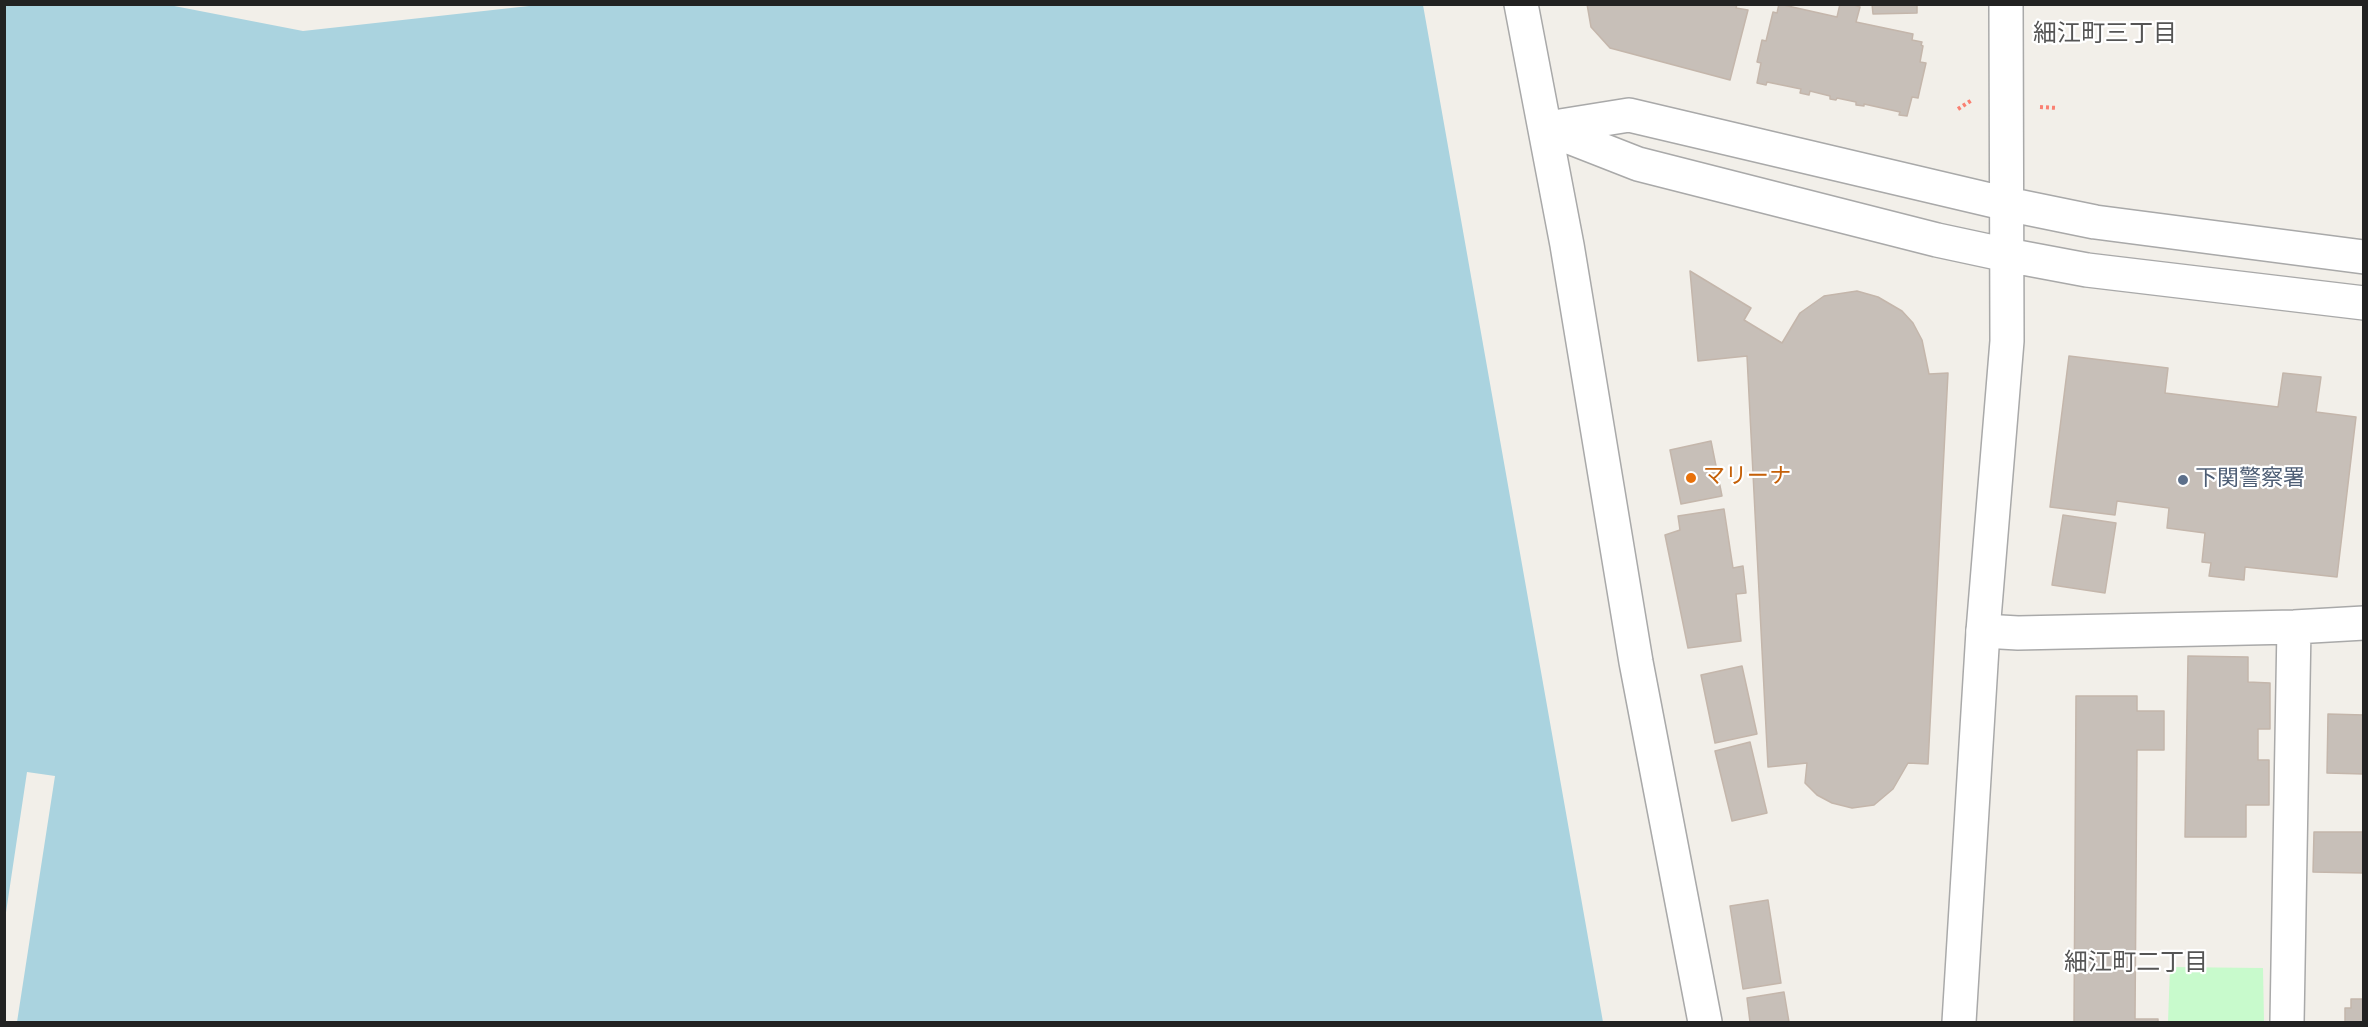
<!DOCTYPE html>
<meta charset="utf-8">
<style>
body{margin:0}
#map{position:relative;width:2368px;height:1027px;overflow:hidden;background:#f2efe9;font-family:"Titillium Web",sans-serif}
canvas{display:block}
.frame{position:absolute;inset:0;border:6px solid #222;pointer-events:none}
</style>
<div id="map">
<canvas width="2368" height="1027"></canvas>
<div class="frame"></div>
</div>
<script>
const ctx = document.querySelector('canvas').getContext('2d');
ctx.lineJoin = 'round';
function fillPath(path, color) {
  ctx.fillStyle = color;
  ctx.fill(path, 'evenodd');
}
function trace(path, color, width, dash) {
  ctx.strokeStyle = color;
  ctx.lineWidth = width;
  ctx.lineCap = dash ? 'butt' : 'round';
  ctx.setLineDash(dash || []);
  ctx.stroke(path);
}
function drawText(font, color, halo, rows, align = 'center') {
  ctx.font = font + ' "Titillium Web","Noto Sans JP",sans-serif';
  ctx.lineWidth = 4.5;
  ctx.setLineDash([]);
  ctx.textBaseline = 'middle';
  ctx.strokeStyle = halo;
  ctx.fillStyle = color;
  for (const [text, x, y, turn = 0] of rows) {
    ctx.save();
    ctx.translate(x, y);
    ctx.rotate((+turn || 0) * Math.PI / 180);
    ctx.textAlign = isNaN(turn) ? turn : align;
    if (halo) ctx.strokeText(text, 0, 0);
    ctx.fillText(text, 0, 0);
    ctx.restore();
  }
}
fillPath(new Path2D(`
 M2170,967l93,1 1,54h-96z`), '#c8facc');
fillPath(new Path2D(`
 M547,4l876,1 180,1017h-1586l38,-246 -28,-4 -22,147v-914h164l134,26z`), '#aad3df');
const building = new Path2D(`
 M1587,4h150l-1,4 12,2 -18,70 -120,-32 -19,-21z
 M1779,4l58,13 3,-13h11l9,3 -4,15 57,12 -1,6 10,2 -1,3 2,1 -3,16 6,1 -8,35 -6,-1 -5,19 -8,-1 1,-3 -36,-8v2l-8,-1v-3l-19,-4 -1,2 -6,-1v-3l-20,-5 -1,4 -9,-2 1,-4 -34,-7 -1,3 -9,-2 4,-20 -4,-1 5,-22 4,1 7,-29 4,1z
 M1872,4h45v9l-44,1z
 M1690,271l61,37 -7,12 38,23 18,-30 24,-17 33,-5 21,6 24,14 11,12 9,17 7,34 19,-1 -20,391 -20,-1 -15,26 -19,16 -22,3 -20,-5 -15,-8 -12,-12 2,-20 -39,4 -21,-411 -49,5z
 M2069,356l99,12 -3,25 113,14 5,-34 38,4 -5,35 40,5 -19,160 -92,-10 -1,13 -35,-4 2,-13 -9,-1 3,-29 -38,-5 2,-20 -52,-7 -2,14 -65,-8z
 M1711,441l11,55 -41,8 -11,-54z
 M1724,509l9,59 10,-2 3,27 -10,1 5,47 -53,7 -23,-113 15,-5 -2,-14z
 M2063,515l53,8 -11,70 -53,-8z
 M2188,656l60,1v25l22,1v46h-12v31h11v45h-23v32h-61z
 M1742,666l15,68 -42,9 -14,-68z
 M2076,696h61v15h27v39h-27l-2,269h23v3h-84z
 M2328,714l36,1v59l-37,-1z
 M1750,742l17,71 -35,8 -17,-70z
 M2314,832h50v41l-51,-1z
 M1768,900l13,83 -38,6 -13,-83z
 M1784,992l5,30h-39l-3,-24z
 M2351,999h13v23h-19v-14h6z`);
fillPath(building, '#c7bfb8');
trace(building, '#c4b6ab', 1.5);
const minor = new Path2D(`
 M1983,631l35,2 276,-6 70,-4
 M2287,1022l7,-395`);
const tertiary = new Path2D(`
 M1521,4l46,241 69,417 69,360
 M1546,128l92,36 299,76 70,15 80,15 277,33
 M1548,128l81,-13 378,89 88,18 269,35
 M1959,1022l24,-391 24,-290 -1,-337`);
trace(minor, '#a9a9a9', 36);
trace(tertiary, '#a9a9a9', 36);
trace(new Path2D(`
 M2040,107l18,1
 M1958,109l14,-9`), '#fa8072', 4, [3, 3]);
trace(minor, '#fff', 33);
trace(tertiary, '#fff', 33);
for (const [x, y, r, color] of [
 [1691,478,6,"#e8710a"],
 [2183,480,6,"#5c6f8a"]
]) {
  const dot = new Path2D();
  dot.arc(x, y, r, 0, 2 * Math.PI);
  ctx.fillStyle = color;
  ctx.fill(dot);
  trace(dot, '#fff', 2);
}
drawText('22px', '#c56008', '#fff', [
 ["マリーナ",1703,478]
], 'left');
drawText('22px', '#4e5e75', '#fff', [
 ["下関警察署",2195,480]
], 'left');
drawText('24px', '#555', '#fff', [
 ["細江町三丁目",2105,35],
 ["細江町二丁目",2136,964]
]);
</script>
